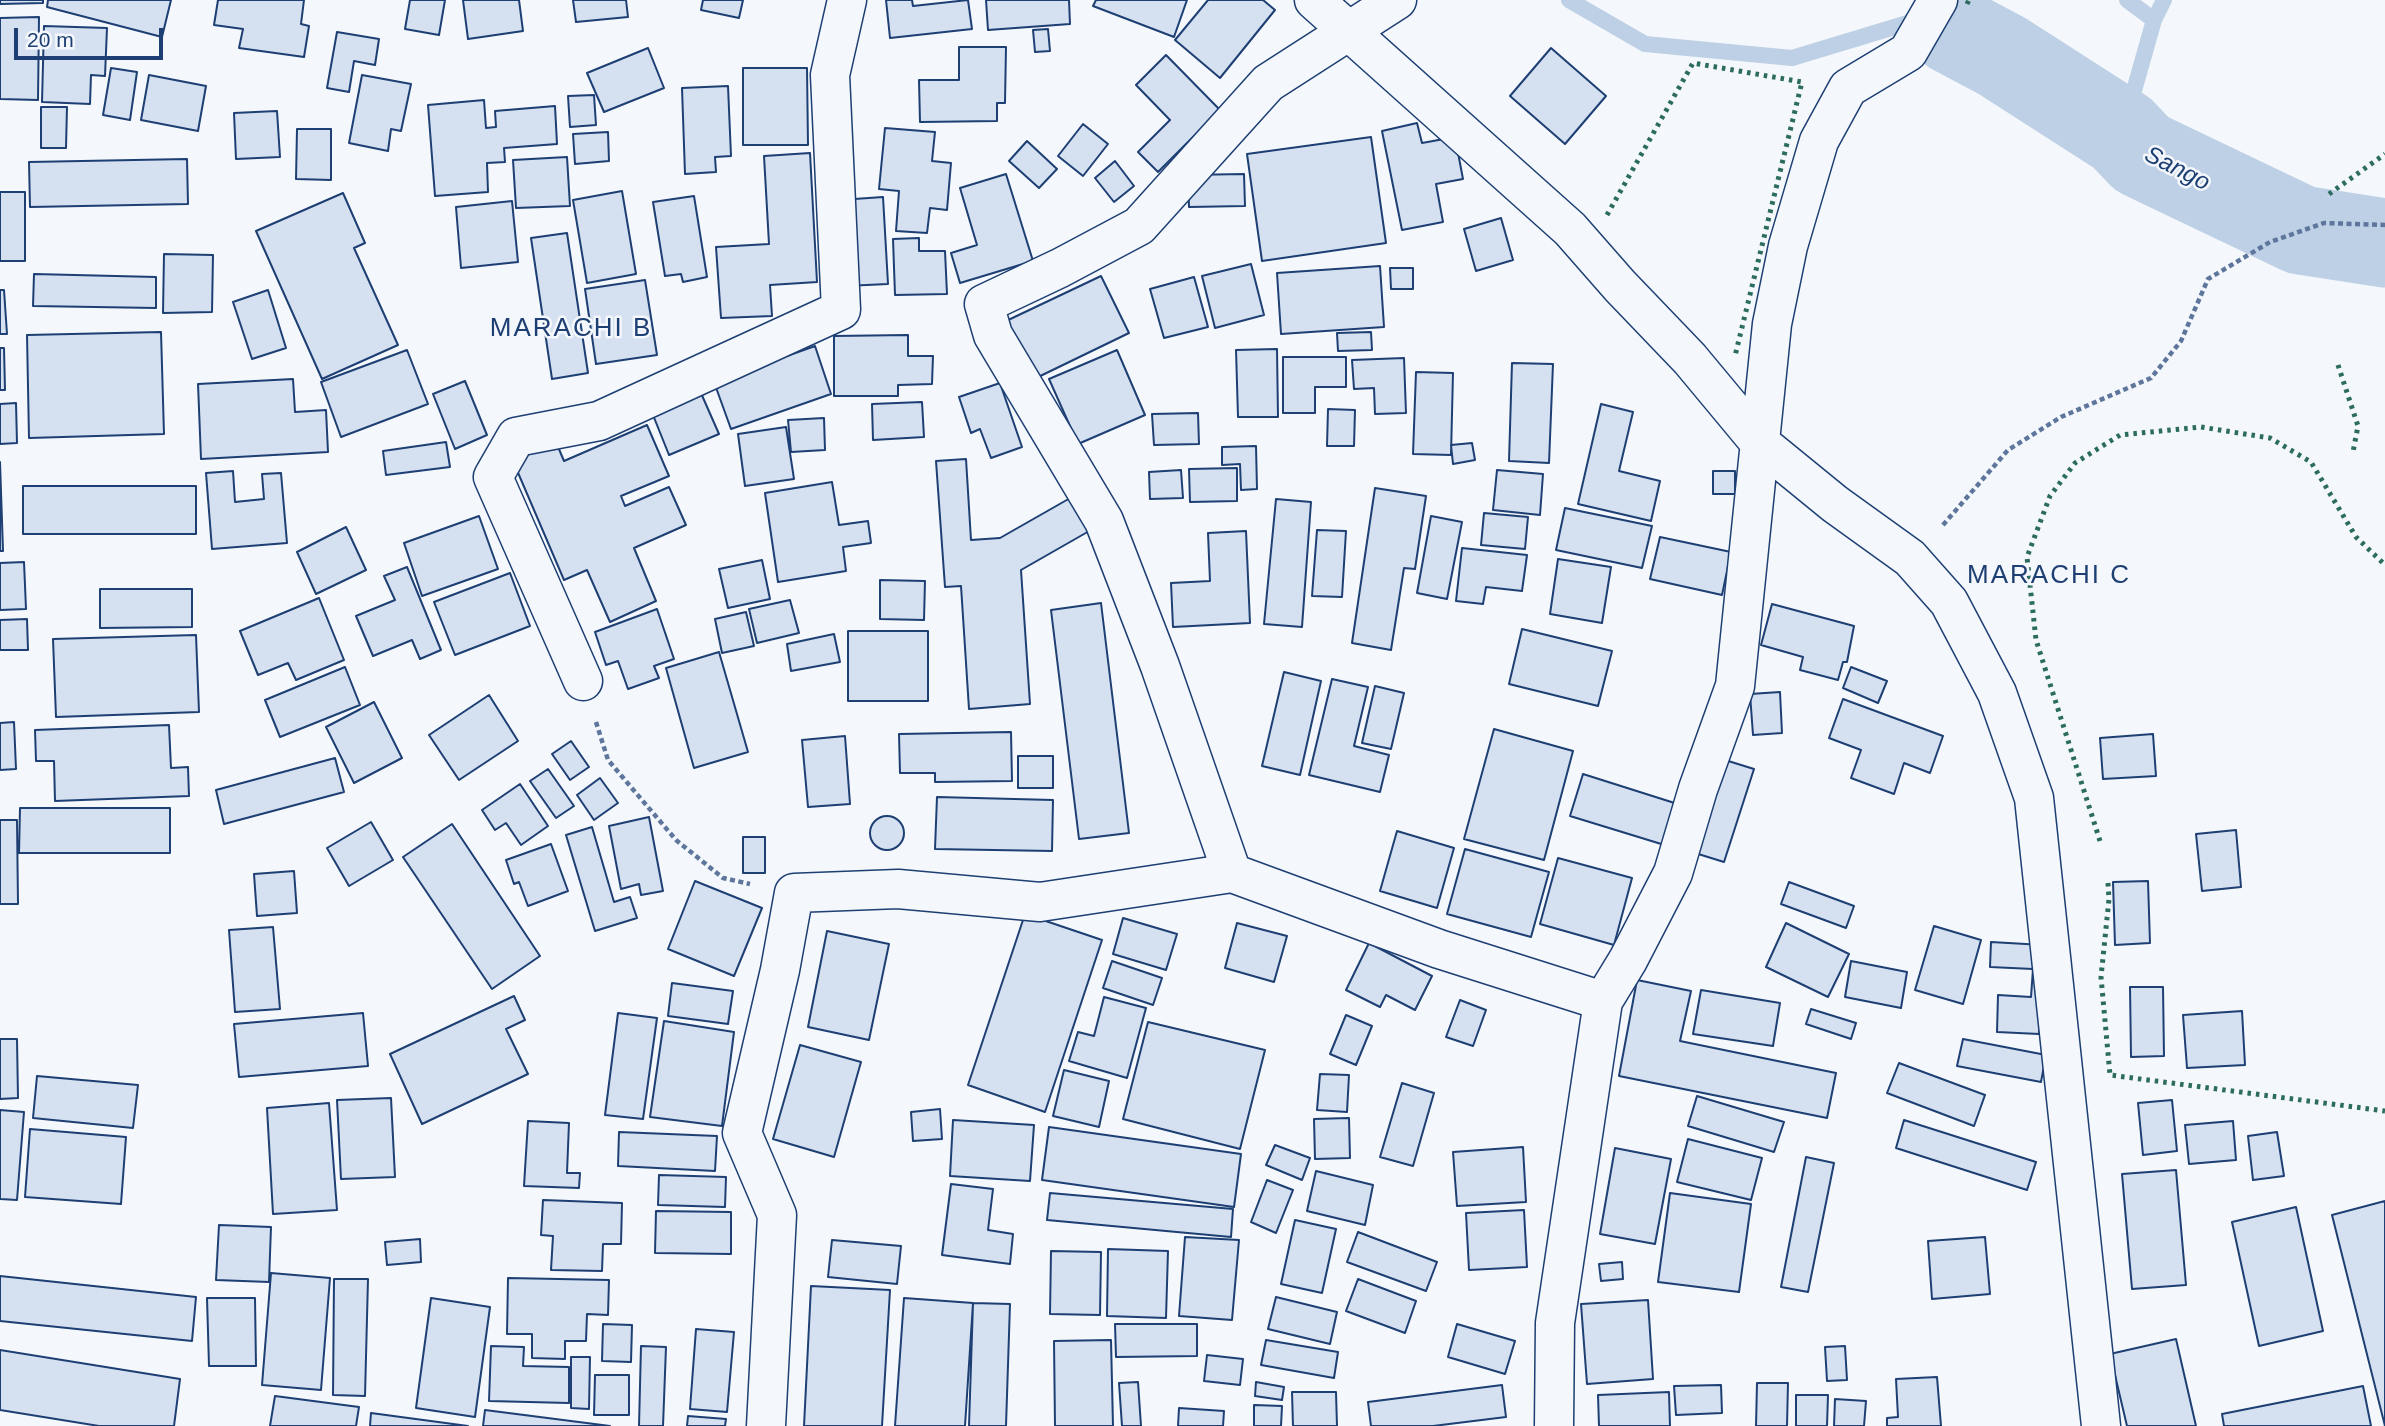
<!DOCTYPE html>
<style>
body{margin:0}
#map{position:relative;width:2385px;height:1426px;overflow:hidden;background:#f4f7fb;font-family:Arial,sans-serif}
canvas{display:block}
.scale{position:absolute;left:14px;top:28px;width:149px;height:32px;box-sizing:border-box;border:4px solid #1d3f73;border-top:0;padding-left:9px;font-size:21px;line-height:24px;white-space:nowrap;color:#1d3f73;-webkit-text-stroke:5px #f4f7fb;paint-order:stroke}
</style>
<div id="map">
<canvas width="2385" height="1426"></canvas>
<div class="scale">20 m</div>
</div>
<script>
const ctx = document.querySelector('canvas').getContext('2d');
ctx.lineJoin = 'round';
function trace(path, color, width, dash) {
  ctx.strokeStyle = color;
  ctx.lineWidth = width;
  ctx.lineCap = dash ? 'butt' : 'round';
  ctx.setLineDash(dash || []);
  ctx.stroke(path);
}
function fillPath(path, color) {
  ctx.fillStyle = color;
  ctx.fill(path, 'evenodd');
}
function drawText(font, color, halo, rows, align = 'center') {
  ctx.font = font + ' Arial,sans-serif';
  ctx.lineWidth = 5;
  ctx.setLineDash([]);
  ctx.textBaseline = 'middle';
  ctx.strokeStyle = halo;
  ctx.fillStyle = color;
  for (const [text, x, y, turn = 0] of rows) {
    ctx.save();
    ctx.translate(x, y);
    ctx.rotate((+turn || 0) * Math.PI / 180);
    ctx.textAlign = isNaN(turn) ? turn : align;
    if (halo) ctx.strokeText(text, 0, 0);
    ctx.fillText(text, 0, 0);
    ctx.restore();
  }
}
trace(new Path2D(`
 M1569,0l76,44 147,14 119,-36
 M2154,20l10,-20
 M2122,133l32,-113 -27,-20`), '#bed0e5', 16);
trace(new Path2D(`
 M1953,30l49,26 120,77 20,21 159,76 84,13`), '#bed0e5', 89);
const building = new Path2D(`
 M0,0h43v3l-43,1z
 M48,0h123l-9,37 -115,-30z
 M218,0h86l-3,24 8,2 -5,31 -65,-9 4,-19 -29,-4z
 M410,0h35l-6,35 -34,-6z
 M463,0h56l4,31 -55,8z
 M573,0h53l2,17 -52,5z
 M703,0h40l-4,18 -38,-8z
 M886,0h26l1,6 55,-6 4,29 -82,9z
 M986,0h83l1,24 -82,6z
 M1096,0h91l-13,37 -81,-31z
 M1208,0h55l12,10 -55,68 -45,-38z
 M39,17l-1,83 -38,-1v-81z
 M44,26l63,2 -2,48 -14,-1 -1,29 -48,-2z
 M1048,29l2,22 -15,1 -2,-22z
 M337,32l42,7 -4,26 -21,-4 -5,31 -22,-4z
 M959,47h47l-1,56h-8v18l-77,1 -1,-42h40z
 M648,48l16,40 -60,24 -17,-39z
 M1551,48l55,48 -41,48 -55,-48z
 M1166,55l54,55 -62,62 -20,-20 32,-32 -34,-35z
 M111,68l26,4 -7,48 -27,-5z
 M743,68h64l1,77h-65z
 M149,75l57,11 -8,45 -57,-11z
 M362,75l49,9 -10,47 -10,-2 -3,22 -39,-8z
 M728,86l3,70 -16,1 1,15 -31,2 -3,-86z
 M594,95l2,30 -26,2 -2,-31z
 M484,100l2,28 10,-1 -1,-16 60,-5 2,38 -53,4 1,14 -18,1 1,29 -53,4 -7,-91z
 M41,107h26l-1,41h-25z
 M277,111l3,46 -44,2 -2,-46z
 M1417,123l5,20 33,-6 8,42 -27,5 7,38 -41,8 -20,-99z
 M1083,124l25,20 -25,32 -25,-20z
 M885,128l50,4 -3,29 19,2 -4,47 -17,-2 -3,25 -31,-2 3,-40 -20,-2z
 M297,129h34v51l-35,-1z
 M608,132l1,29 -34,3 -2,-30z
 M1371,137l15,106 -124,18 -15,-107z
 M1027,141l30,28 -18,19 -30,-27z
 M810,153l7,129 -47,3 2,31 -51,2 -5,-71 53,-3 -5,-88z
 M567,157l3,49 -54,2 -3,-48z
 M187,159l1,45 -158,3 -1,-45z
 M1115,161l19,25 -20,16 -19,-24z
 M1006,174l27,87 -73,22 -9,-30 26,-8 -17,-57z
 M1244,174l1,32 -56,1 -1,-32z
 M622,191l14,83 -49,9 -14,-83z
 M0,192h25v69h-25z
 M343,193l22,50 -11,5 44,97 -76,34 -66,-148z
 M694,196l13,81 -24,5 -2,-8 -16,2 -12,-74z
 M883,197l5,87 -43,2 -5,-86z
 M512,201l6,61 -57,6 -5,-61z
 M1501,218l12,42 -37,11 -12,-42z
 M567,233l21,140 -36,6 -21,-141z
 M919,238v13h26l2,43 -52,1 -2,-56z
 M164,254l49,1 -1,57 -49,1z
 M1251,264l13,51 -49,13 -13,-52z
 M1380,266l4,61 -103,7 -4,-61z
 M1390,268h23v21h-22z
 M34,274l122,3v31l-123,-2z
 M1101,276l28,57 -97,47 -28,-58z
 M1194,277l14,50 -44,11 -14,-49z
 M645,280l12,75 -61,9 -11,-75z
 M0,290h4l3,44h-7z
 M268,290l18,58 -34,11 -19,-57z
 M161,332l3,102 -135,4 -2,-103z
 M1371,332l1,18 -34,1 -1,-18z
 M908,335v21h25l-1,28 -34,1v11h-64v-60z
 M815,346l16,48 -100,35 -17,-47z
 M0,348h4l1,42h-5z
 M1277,349l1,68h-40l-2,-67z
 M407,350l21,54 -87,33 -20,-55z
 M1117,350l28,65 -67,29 -29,-65z
 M1283,357h63v30h-31v26h-32z
 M1404,358l2,55 -31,1 -1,-26 -20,1 -2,-29z
 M1512,363l41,1 -4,99 -40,-2z
 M1416,372l37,1 -2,82 -38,-1z
 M293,379l2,33 31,-2 2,42 -127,7 -3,-75z
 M465,381l22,54 -32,14 -22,-55z
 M1000,383l22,64 -31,11 -11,-29 -9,4 -12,-36z
 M697,384l22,50 -50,21 -20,-50z
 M922,402l2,35 -51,3 -1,-36z
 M16,403l1,40 -17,1v-40z
 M1601,404l32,8 -14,59 41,10 -9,40 -73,-17z
 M1328,409l27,1 -1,36h-27z
 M1198,413l1,31 -45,1 -2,-31z
 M824,418l1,32 -34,2 -3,-32z
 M647,425l22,51 -48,20 4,10 44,-19 17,38 -52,23 22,53 -46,21 -23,-52 -23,10 -51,-119 43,-19 8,19z
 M786,427l8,52 -49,7 -7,-52z
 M446,442l4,25 -64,8 -3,-24z
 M1472,443l3,17 -22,4 -2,-19z
 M1256,446l1,43 -16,1 -1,-26 -18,1v-18z
 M966,459l5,81 29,-2 72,-41 19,33 -70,40 9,134 -61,5 -8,-123 -16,1 -9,-126z
 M0,462l3,89h-3z
 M1237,468v33l-47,1 -1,-33z
 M1181,470l2,28 -33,1 -1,-27z
 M1497,470l46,4 -3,41 -47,-5z
 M233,471l2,31 29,-3 -2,-25 19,-1 6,70 -75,6 -6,-76z
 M1713,471h22v23h-22z
 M832,482l7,43 29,-4 3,22 -28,4 3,24 -68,11 -13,-89z
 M23,486h173v48h-173z
 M1375,488l51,8 -11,73 -11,-1 -13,82 -39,-7z
 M1276,499l35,3 -9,125 -38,-3z
 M1565,508l87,18 -10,42 -86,-18z
 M1484,513l44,4 -3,32 -44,-4z
 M479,516l19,53 -76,27 -18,-53z
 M1431,516l31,6 -15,77 -30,-6z
 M346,527l20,43 -50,24 -19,-42z
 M1317,530l29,1 -4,66 -30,-1z
 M1246,531l4,92 -77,4 -2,-44 39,-2 -2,-48z
 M1660,537l71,15 -9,43 -72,-16z
 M1462,548l65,7 -5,36 -36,-4 -3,17 -27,-3z
 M1558,559l53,8 -9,56 -52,-9z
 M762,560l8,39 -42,9 -9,-39z
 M24,562l2,47 -26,1v-47z
 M407,567l34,83 -21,9 -8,-19 -39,16 -17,-40 39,-16 -11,-24z
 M510,573l20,53 -75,29 -21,-53z
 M880,580l45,1 -1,39 -44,-1z
 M100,589h92v38l-92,1z
 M319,598l25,62 -48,20 -8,-17 -30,12 -18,-44z
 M790,600l9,33 -42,10 -8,-34z
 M1101,603l28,230 -50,6 -28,-229z
 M1772,604l82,22 -7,36h-4l-5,18 -38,-10 3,-13 -42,-12z
 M657,609l17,50 -20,7 5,12 -31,11 -10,-28 -12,4 -11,-33z
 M746,612l8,34 -32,7 -7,-34z
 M27,619l1,31h-28v-30z
 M1522,629l90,22 -14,55 -89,-22z
 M848,631h80v70h-80z
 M834,634l6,28 -49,9 -4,-27z
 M196,635l3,77 -143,5 -3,-78z
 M719,652l29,100 -54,16 -28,-100z
 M345,667l15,38 -80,32 -15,-37z
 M1851,667l36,14 -9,22 -35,-15z
 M1284,672l37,9 -21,94 -38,-9z
 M1332,679l36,8 -14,59 35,9 -9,37 -71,-17z
 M1375,686l29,7 -13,56 -29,-6z
 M1780,692l2,41 -29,2 -3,-41z
 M489,695l29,46 -59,39 -30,-45z
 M1843,699l100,37 -13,37 -26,-10 -10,31 -43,-16 10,-28 -32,-12z
 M374,702l28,56 -48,25 -28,-56z
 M14,722l2,47 -16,1v-47z
 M169,725l2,43 17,-1 1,29 -134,5 -1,-40h-18l-1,-31z
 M1494,729l79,22 -29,109 -80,-21z
 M1011,732l1,49 -77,1v-9h-35l-1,-39z
 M2153,734l3,42 -53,3 -3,-41z
 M845,736l5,68 -42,3 -6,-67z
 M571,741l18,26 -19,13 -18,-26z
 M1018,756h35v32h-35z
 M335,758l9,34 -120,32 -8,-34z
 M1725,760l29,9 -30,93 -29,-9z
 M548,769l26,37 -18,12 -26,-37z
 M1583,774l101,32 -13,41 -101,-31z
 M600,778l18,25 -24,17 -17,-25z
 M520,784l28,42 -27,19 -15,-22 -11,7 -13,-20z
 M937,797l116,3 -1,51 -117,-2z
 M20,808h150v45h-151z
 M870 833a17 17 0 1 1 34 0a17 17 0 1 1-34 0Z
 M649,817l14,74 -22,4 -2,-11 -18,5 -12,-63z
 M0,820h17l1,84h-18z
 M371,822l22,38 -44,26 -22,-38z
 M452,824l88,132 -48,33 -89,-132z
 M592,827l22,75 16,-5 7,21 -42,13 -29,-96z
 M2236,830l5,57 -39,4 -6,-57z
 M1397,831l57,17 -17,60 -57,-17z
 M743,837h22v36h-22z
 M551,844l17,47 -40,15 -9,-24 -5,2 -8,-24z
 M1465,849l84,23 -18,65 -84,-23z
 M1558,858l74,20 -18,67 -74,-21z
 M294,871l3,42 -40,3 -3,-42z
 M695,881l67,27 -28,68 -66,-27z
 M2148,881l2,62 -35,2 -2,-63z
 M1789,882l65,24 -8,22 -65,-24z
 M1025,914l77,26 -57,172 -77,-27z
 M1123,918l54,16 -11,36 -53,-16z
 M1237,923l50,13 -13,46 -49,-14z
 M1786,923l63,31 -21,43 -62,-30z
 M1934,926l47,14 -18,64 -48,-14z
 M273,927l7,82 -45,3 -6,-82z
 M827,931l62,13 -20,96 -61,-13z
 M1991,942l52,3 -4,89 -42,-2 1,-37 33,2 2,-28 -43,-2z
 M1369,943l63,33 -17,34 -29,-15 -6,12 -34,-17z
 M1112,961l50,17 -9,27 -50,-17z
 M1851,961l56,11 -6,36 -56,-11z
 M1637,980l54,11 -11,50 156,32 -9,45 -208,-42z
 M672,983l61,8 -5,33 -60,-8z
 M2130,987h33l1,69 -33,1z
 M1701,990l79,13 -7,43 -80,-12z
 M514,996l11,24 -19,9 22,45 -106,50 -32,-70z
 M1104,997l42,11 -19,70 -58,-17 9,-29 16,4z
 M1460,1000l26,10 -13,36 -27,-9z
 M1811,1009l45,14 -5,16 -45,-15z
 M2242,1011l3,54 -58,3 -4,-53z
 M363,1013l5,53 -129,11 -5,-53z
 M618,1013l39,5 -14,101 -38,-4z
 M1346,1015l26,11 -16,39 -26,-11z
 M664,1021l70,11 -12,94 -72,-9z
 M1148,1022l117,28 -25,99 -117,-30z
 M0,1039h17l1,59 -18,1z
 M1963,1039l83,16 -5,27 -84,-16z
 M800,1045l61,17 -27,95 -61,-18z
 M1899,1063l86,32 -11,31 -87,-33z
 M1064,1070l45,11 -10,46 -46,-11z
 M1320,1074l29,1 -2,37 -30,-2z
 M37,1076l101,9 -5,43 -100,-10z
 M1402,1083l32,10 -21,73 -33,-9z
 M1697,1096l87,26 -10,30 -86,-26z
 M391,1098l4,79 -54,2 -4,-79z
 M2172,1100l5,51 -34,4 -5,-52z
 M329,1103l8,107 -64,4 -6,-106z
 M940,1109l2,30 -29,2 -2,-29z
 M0,1110l24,2 -7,88 -17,-1z
 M1349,1118l1,40 -35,1 -1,-40z
 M953,1120l81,5 -4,56 -80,-5z
 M1904,1120l132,42 -9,28 -131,-42z
 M528,1121l41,2 -2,50h13l-1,15 -55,-2z
 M2233,1121l3,39 -47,4 -4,-39z
 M1049,1127l192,27 -7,53 -192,-27z
 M30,1129l96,8 -5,67 -96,-7z
 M619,1132l98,4 -2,35 -97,-5z
 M2277,1132l7,44 -31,4 -5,-44z
 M1688,1139l74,19 -11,42 -74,-18z
 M1275,1145l35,13 -8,22 -36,-15z
 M1523,1147l3,55 -69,4 -4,-54z
 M1615,1148l56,11 -16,85 -55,-10z
 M1806,1157l28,6 -26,129 -27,-5z
 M2176,1170l10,115 -54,4 -10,-115z
 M1316,1171l57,14 -8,40 -58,-14z
 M659,1175l67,2 -1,30 -67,-2z
 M1267,1180l26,10 -17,43 -25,-11z
 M951,1184l42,5 -5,41 25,4 -3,30 -68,-9z
 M1050,1193l183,16 -2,28 -184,-17z
 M1670,1193l81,11 -12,88 -81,-10z
 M543,1200l79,3 -1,41h-18l-1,27 -51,-1 2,-34 -12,-1z
 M2385,1201v225l-53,-211z
 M2296,1207l27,124 -64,15 -27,-124z
 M1524,1210l3,57 -58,3 -3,-57z
 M656,1211l75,1v42l-76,-1z
 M1295,1220l41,9 -14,64 -41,-9z
 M219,1225l52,2 -2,55 -53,-2z
 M1358,1232l79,30 -11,29 -79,-29z
 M1185,1237l54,3 -7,80 -53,-4z
 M1985,1237l5,57 -58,5 -4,-58z
 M420,1239l1,23 -34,3 -2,-23z
 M832,1240l69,6 -4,38 -69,-7z
 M1108,1249l60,2 -2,67 -59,-2z
 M1051,1251l50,1 -1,63 -50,-1z
 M1622,1262l1,17 -22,2 -2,-17z
 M271,1273l59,5 -9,112 -59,-5z
 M0,1276l196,21 -4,44 -192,-20z
 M508,1278l101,2 -1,35 -21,-1 -1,27h-21v18l-33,-1v-24h-25z
 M334,1279h34l-3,117 -32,-1z
 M1358,1279l58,22 -11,32 -59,-22z
 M811,1286l79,4 -8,136h-78z
 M1276,1297l61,15 -7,32 -62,-15z
 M207,1298h48l1,68h-47z
 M431,1298l59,9 -15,110 -59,-9z
 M904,1298l69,5 -8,123h-70z
 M1648,1300l5,79 -66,5 -6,-80z
 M973,1303l37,1 -4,122h-37z
 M603,1324l29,1 -1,37 -29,-1z
 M1115,1324h82v32l-81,1z
 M1457,1324l58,17 -10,33 -57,-17z
 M696,1329l38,3 -7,80 -37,-3z
 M2176,1339l20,87h-69l-17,-72z
 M1111,1340l2,86h-58l-1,-85z
 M1266,1340l72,12 -4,26 -73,-13z
 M491,1346l33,1 -1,19 46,1v36l-80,-2z
 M641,1346l25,1 -3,79h-24z
 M1845,1346l2,34 -20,1 -2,-34z
 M0,1350l180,29 -6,47h-75l-99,-16z
 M1207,1355l36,4 -3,26 -36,-4z
 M571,1357h19l-1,52 -18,-1z
 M595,1375h34v40h-35z
 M1937,1377l4,49h-54v-8l11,-1 -2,-38z
 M1138,1382l3,44h-19l-3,-43z
 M1256,1382l28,5 -2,13 -27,-4z
 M1757,1383h31l-1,43h-31z
 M1502,1385l4,32 -73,9h-62l-3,-24z
 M1721,1385l1,28 -46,2 -2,-29z
 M2363,1386l8,40h-147l-2,-12z
 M1292,1392h44l1,34h-44z
 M1669,1392l1,34h-71l-1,-31z
 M1796,1395h32l-1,31h-31z
 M275,1396l84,11 -3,19h-86z
 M1835,1399l31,2 -2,25h-30z
 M1254,1405l28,1 -1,20h-27z
 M1179,1408l45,3 -1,15h-45z
 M485,1410l125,16h-127z
 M371,1413l97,13h-98z
 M688,1416l38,3 -1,7h-38z`);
fillPath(building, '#d5e0f0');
trace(building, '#1d3f73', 2);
const minor = new Path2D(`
 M1314,0l256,229 50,57 70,73 69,83 76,62 75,54 39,44 48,91 37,105 67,628
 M583,681l-90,-204 23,-40 83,-16 242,-111 -11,-235 17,-75
 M1232,873l-72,-207 -56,-145 -111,-186 -9,-31 76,-36 79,-42 129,-143 129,-83
 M766,1426l11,-211 -35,-82 38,-163 14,-77 104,-4 142,13 192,-29 207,76 164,52
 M1554,1426l1,-103 48,-322 25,-41 45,-87 25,-84 37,-103 37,-362 16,-78 31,-105 29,-53 60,-36 30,-52`);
trace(minor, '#1d3f73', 41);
trace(new Path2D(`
 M1943,525l65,-75 53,-33 90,-39 30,-37 27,-62 62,-37 54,-19 61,2
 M596,722l12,38 68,80 47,38 27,6`), '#5e769c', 4.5, [5, 3.5]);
trace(minor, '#f4f7fb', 38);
trace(new Path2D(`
 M1967,4l2,-4
 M2329,194l56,-40
 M1607,215l86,-152 109,19 -67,274
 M2338,365l20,61 -5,26
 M2100,841l-64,-201 -9,-83 23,-61 25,-33 45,-28 81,-8 69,11 41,24 45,75 28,27
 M2108,883l1,16 -8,78 9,98 275,36`), '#2c6c60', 5, [3.5, 5]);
drawText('italic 24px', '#1d3f73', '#f4f7fb', [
 ["Sango",2177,169,27]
]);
ctx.letterSpacing = '2px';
drawText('26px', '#1d3f73', '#f4f7fb', [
 ["MARACHI B",571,329],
 ["MARACHI C",2049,576]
]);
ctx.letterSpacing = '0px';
</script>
